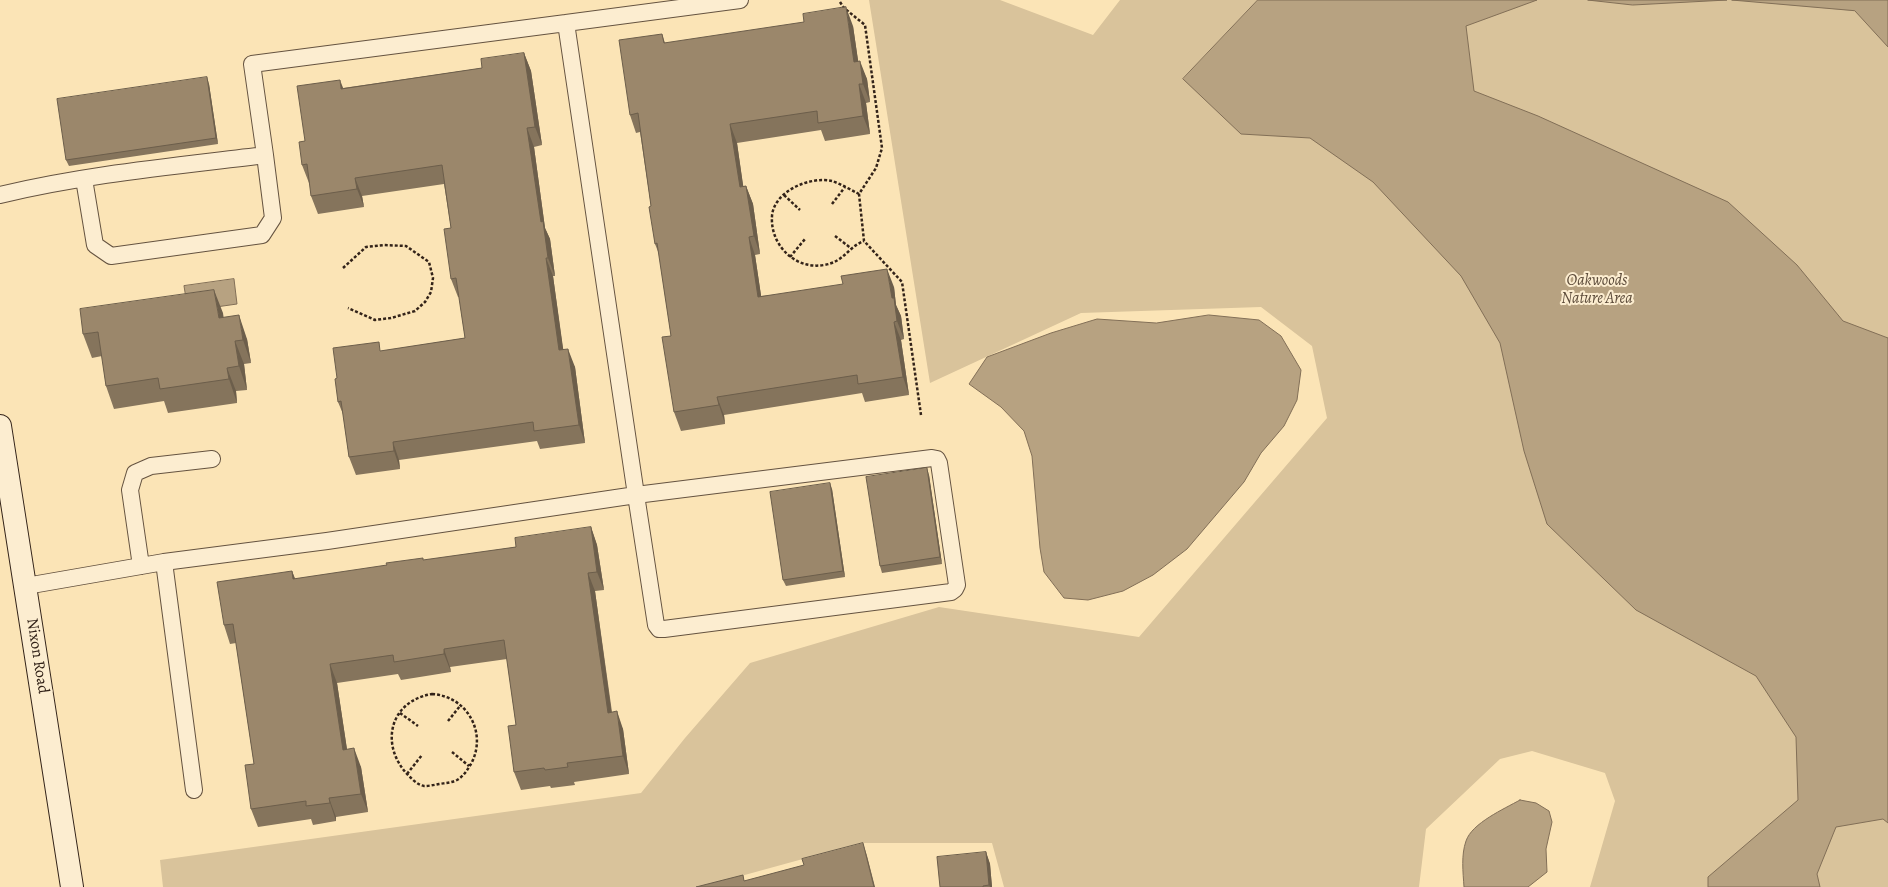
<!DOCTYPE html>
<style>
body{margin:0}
canvas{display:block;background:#fbe4b6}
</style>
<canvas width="1888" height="887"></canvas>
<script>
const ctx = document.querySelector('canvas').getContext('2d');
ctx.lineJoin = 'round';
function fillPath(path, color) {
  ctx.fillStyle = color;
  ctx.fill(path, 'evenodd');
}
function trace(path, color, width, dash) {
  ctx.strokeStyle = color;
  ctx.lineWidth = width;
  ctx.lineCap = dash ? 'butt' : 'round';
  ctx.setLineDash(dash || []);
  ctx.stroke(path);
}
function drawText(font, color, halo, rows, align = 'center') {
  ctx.font = font + ' Alegreya,serif';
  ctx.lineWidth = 4;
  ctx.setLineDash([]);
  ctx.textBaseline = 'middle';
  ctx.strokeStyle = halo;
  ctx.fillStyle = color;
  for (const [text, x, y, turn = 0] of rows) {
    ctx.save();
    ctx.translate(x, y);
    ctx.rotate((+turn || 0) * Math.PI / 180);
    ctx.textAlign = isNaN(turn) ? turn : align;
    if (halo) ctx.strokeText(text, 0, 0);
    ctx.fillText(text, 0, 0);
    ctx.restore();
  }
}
fillPath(new Path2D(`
 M869,0h131l93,35 27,-35h768v887h-298l25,-86 -10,-28 -73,-22 -32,8 -74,70 -7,58h-415l-12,-44h-131l-160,44h-538l-3,-27 481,-67 44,-55 65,-75 189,-56 200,30 188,-219 -15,-72 -51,-39 -180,6 -151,70z`), '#d9c39b');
const water = new Path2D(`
 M1258,0h279l-71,26 8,65 64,25 190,86 69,63 46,56 45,17v485l-5,-4 -47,8 -19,47 3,13h-112v-10l90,-77 -2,-63 -40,-61 -120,-66 -89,-86 -23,-73 -24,-108 -39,-67 -88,-94 -63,-44 -69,-4 -58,-55z
 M1588,0h139l-94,5z
 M1732,0h156v47l-33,-36z
 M234,279l3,25 -49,7 -4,-25z
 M1209,315l50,5 22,16 20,34 -4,30 -13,26 -23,27 -17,29 -57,67 -34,26 -30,16 -35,9 -24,-2 -20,-26 -4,-24 -8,-92 -8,-25 -23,-24 -32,-23 18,-27 64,-24 46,-14 59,4z
 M1520,800l16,3 13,8 3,11 -6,27 1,23 -19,15h-64c-1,-15 -3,-32 2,-46 6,-18 38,-32 54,-41z`);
fillPath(water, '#b7a281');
trace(water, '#826f57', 1);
const service = new Path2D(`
 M566,23l174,-23
 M84,179l11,66 16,11 151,-21 11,-17 -8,-63
 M0,195c87,-21 177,-29 265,-40l-13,-91 314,-41 70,472 -309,46 -163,21 -138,24
 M932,458l5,1 2,4 18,122 -2,4 -4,3 -287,37h-5l-3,-4 -20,-130z
 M164,562l30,228
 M141,566l-11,-76 5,-17 16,-7 61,-7`);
const secondary = new Path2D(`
 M0,426l72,461`);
trace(service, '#655340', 18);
trace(secondary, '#332319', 24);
trace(new Path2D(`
 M840,2l4,6 21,17 17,123 -6,20 -17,26 5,47 38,41 19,133
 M859,194c-8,-4 -18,-10 -27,-13 -22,-5 -58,10 -60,35 -2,29 23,54 52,49 20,-3 24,-18 40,-24
 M784,195l16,15
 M832,204l13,-17
 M835,236l17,13
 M790,257l15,-18
 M343,268l23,-21 18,-2 22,1 23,16 4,16 -2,14 -6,10 -10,9 -24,7 -16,2 -27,-12
 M432,694c34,2 55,37 40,68 -4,7 -8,14 -15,18 -6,3 -12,3 -18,4 -5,1 -10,2 -15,2 -6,-1 -11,-6 -15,-10 -30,-30 -20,-75 23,-82z
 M400,713l18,13
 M448,721l12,-15
 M452,752l17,14
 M407,774l15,-19`), '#332319', 2.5, [3, 2]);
trace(service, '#fcedd0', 16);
trace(secondary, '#fcedd0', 22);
fillPath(new Path2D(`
 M853,26l5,35 9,18 3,23 -4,1 4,31 -45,7 -4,-11 -84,13 6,43h3l7,18 7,50 -5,1 6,41 133,-9 2,18 5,11 3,23 -3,1 8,55 -44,7 -3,-9 -138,22 1,9 -44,7 -7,-19 -3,-76 -12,-82 -4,-10 -4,-38 -11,-74 -4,1 -6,-18 32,-81 3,9z
 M524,53l7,18 11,74 -8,2 11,81 5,11 5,37h-2l10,74 12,17 10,76 -45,6 -3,-8 -138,19 1,9 -44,6 -7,-18 -6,-43 -5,-12 -1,-24 45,-27 83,-13 -6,-41h-1l-7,-18v-51l-7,-44 -82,12 2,11 -46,7 -7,-18 -1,-13h-1l-7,-18 3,-24 38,-53 139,-20z
 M209,84l9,60 -149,22 -3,-6z
 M223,313v5l24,21 4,24 -7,1 3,26 -11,1 1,12 -69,10 -4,-12 -50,8 -8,-23 -4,-30 -10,2 -9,-24z
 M929,475l13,89 -60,9 -2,-7z
 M832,489l13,88 -59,9 -3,-6z
 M591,527l6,18 7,45 -9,1 17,121 11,17 6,45 -55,8 1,3 -24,3 -1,-2 -29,4 -7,-18 2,-47 -9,-66 -57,8 1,5 -50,8 -3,-6 -61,9 10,67 14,17 7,45 -32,5v4l-23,4 -2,-6 -53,8 -7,-18 3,-45 -18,-121 -6,1 -6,-19 68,-54 3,8 221,-32z
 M986,852l4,12 2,23h-52z`), '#85745c');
fillPath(new Path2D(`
 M846,7l7,19 8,54 -7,-18z
 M524,53l7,18 11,74 -7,-18z
 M860,61l7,18 3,23 -7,-18z
 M207,77l2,7 9,60 -2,-6z
 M340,80l7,18 -6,-9z
 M859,84l7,19 4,31 -7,-18z
 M730,124l7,19 9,62 -6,-18z
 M527,128l7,19 11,81 5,11 5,37 -7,-18 -7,-36z
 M355,178l7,18 2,11 -7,-18z
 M746,186l7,18 7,50 -6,-18z
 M749,237l6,18 9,60 -6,-18z
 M546,258l7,18 13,93 -7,-19z
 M887,269l7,18 2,18 5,11 3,23 -7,-18 -5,-23z
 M214,290l9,23 4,29 -8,-24z
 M239,315l8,24 4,24 -8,-23z
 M894,322l7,18 8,55 -6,-18z
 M235,341l9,23 3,26 -8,-24z
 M568,349l7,18 10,76 -6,-18z
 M227,368l9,23 1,12 -8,-24z
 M717,397l7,18 1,9 -6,-19z
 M393,442l6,18 1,9 -6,-18z
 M927,468l2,7 13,89 -2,-7z
 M830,483l2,6 13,88 -2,-6z
 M591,527l6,18 7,45 -7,-18z
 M292,571l7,18 -6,-10z
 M588,573l7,18 19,140 -6,-18z
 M444,649l6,18 1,5 -7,-18z
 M330,664l7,19 13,86 -7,-19z
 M617,711l6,18 6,45 -6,-18z
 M354,748l7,19 7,45 -7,-18z
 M329,798l7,19v4l-6,-18z
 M863,843l4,13 8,31h-1z
 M986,852l4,12 2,23h-2l-1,-2z`), '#6c5e4b');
const building = new Path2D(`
 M846,7l8,55 6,-1 3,23h-4l4,32 -45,7 -1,-12 -87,13 10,63 6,-1 8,50 -5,1 9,60 85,-13 -2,-8 46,-7 5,29h2l3,23 -3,1 9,55 -45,7 -1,-9 -140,22 2,8 -45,7 -12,-75 9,-1 -14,-93 -2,1 -6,-37 2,-1 -13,-93 -8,2 -11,-75 43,-6 2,9 140,-21 -1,-8z
 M524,53l11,74 -8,1 14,94 2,-1 5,37h-2l13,92 9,-1 11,76 -45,6 -1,-9 -140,20 1,9 -45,6 -8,-56 -3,1 -3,-23 2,-1 -4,-30 46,-6 1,9 85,-13 -9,-60 -5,1 -7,-50 7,-1 -9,-63 -87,13 2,11 -46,7 -4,-32 -5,1 -3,-23 6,-1 -8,-55 43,-6 1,9 141,-21 -1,-9z
 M207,77l9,61 -150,22 -9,-61z
 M214,290l5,28 20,-3 4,25 -8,1 4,25 -12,2 2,11 -69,10 -2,-11 -52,8 -8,-54 -15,2 -3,-25z
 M927,468l13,89 -60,9 -14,-89z
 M830,483l13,88 -60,9 -13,-88z
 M591,527l6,45 -9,1 20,140 9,-2 6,45 -56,7 1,4 -23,3 -1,-2 -30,4 -6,-46 8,-1 -12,-85 -60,9v5l-50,8 -1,-7 -63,9 13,86 11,-2 7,46 -32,4 1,5 -24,3v-5l-55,8 -6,-44 9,-1 -21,-140 -9,1 -7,-43 75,-11 1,8 94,-14 -1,-2 37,-5v2l93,-13 -1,-9z
 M863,843l11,44h-178l47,-12 1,6 60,-16 -2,-6z
 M986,852l3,33 -6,1v1h-43l-3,-30z`);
fillPath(building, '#9b876b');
trace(building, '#6c5e4b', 1);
drawText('italic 16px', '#5c4b3a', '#fcedd0', [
 ["Oakwoods",1597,281],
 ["Nature Area",1597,299]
]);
drawText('16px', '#332319', '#fcedd0', [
 ["Nixon Road",37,656,81]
]);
</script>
